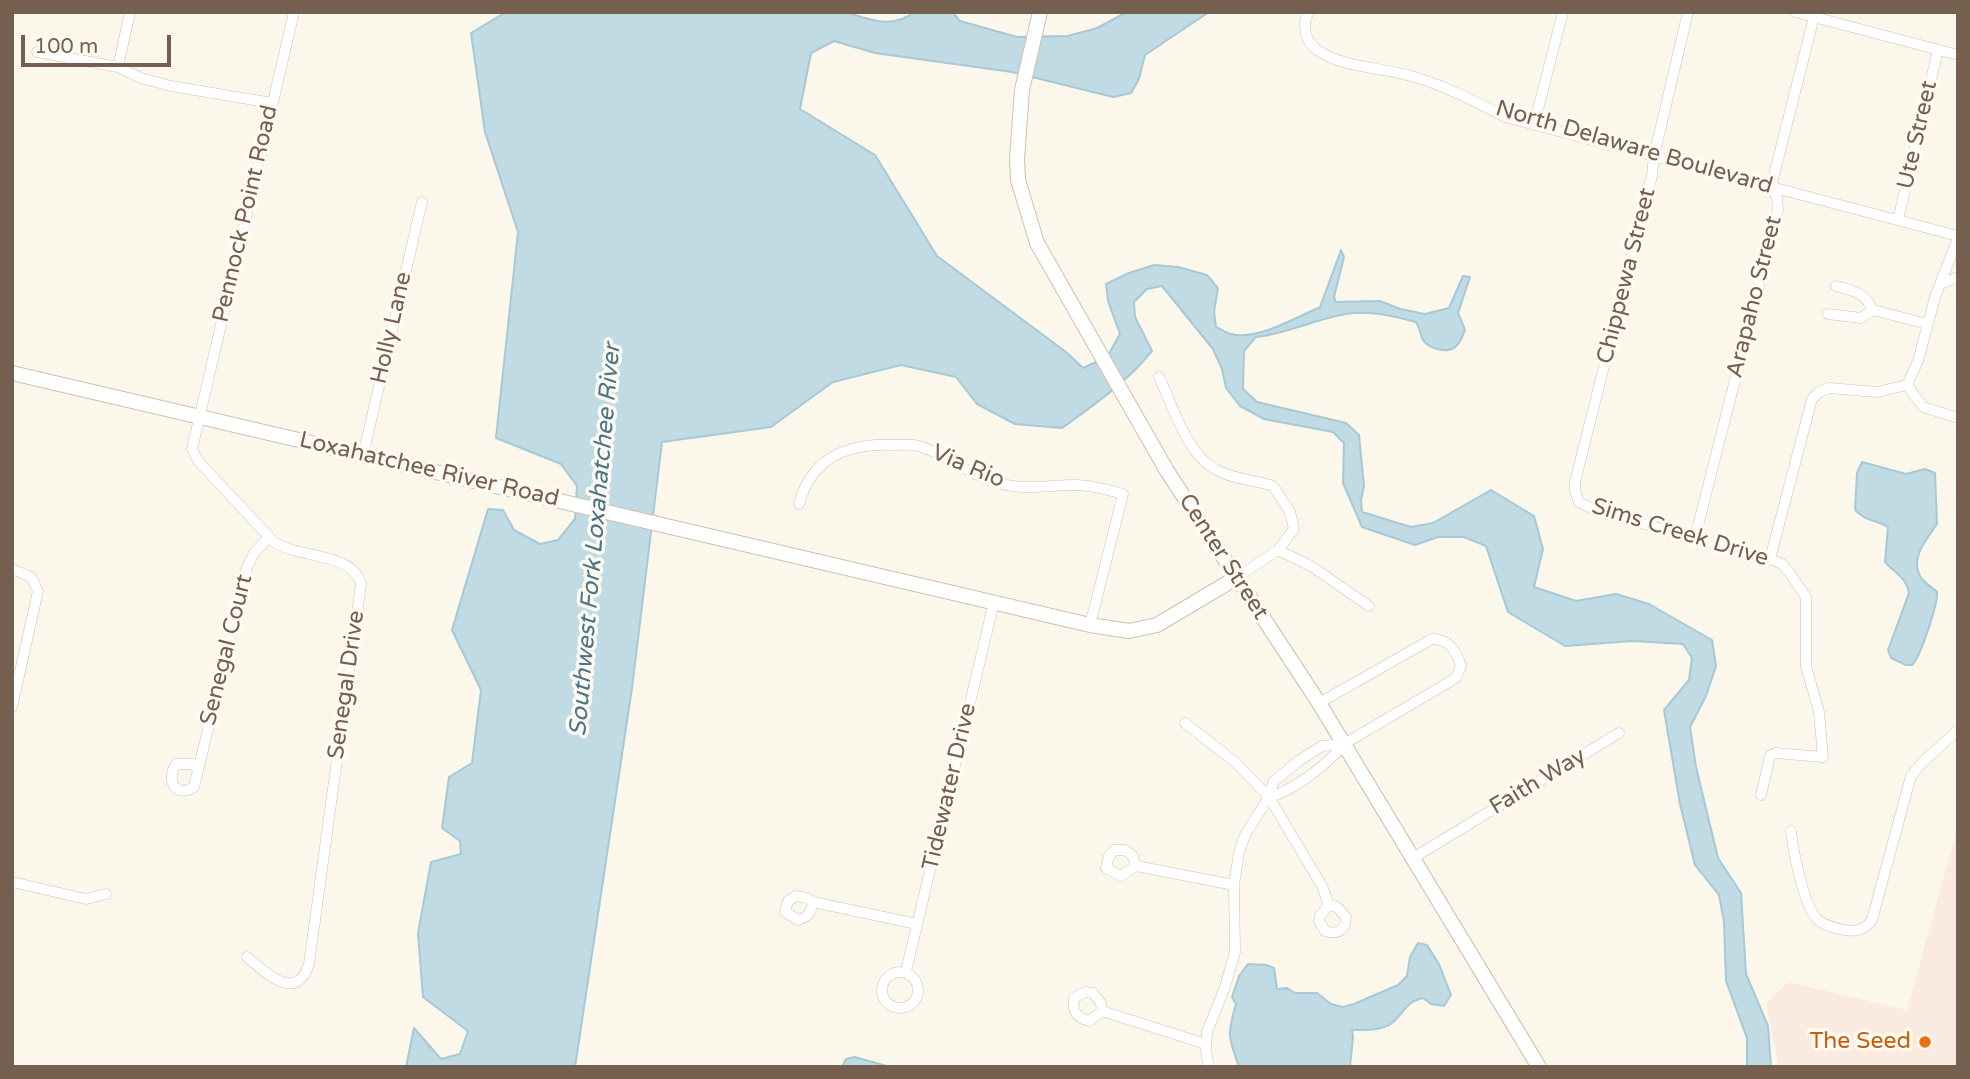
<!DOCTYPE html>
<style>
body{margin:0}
#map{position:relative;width:1970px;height:1079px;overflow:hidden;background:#fbf7eb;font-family:"Varela Round",sans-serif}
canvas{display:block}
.frame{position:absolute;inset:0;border:14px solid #75604f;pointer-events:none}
.scale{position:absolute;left:21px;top:35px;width:150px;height:32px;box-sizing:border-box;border:4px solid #75604f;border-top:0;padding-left:9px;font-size:21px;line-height:24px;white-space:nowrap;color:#75604f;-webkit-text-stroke:5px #fefaf1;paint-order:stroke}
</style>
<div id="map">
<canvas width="1970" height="1079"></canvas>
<div class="frame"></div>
<div class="scale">100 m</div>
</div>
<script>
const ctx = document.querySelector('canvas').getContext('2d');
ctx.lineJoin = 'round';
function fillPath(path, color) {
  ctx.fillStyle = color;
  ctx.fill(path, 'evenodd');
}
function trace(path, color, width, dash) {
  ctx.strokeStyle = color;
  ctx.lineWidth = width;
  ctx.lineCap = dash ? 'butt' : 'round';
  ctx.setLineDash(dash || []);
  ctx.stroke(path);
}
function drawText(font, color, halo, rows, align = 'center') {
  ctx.font = font + ' "Varela Round",sans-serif';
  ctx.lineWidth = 7;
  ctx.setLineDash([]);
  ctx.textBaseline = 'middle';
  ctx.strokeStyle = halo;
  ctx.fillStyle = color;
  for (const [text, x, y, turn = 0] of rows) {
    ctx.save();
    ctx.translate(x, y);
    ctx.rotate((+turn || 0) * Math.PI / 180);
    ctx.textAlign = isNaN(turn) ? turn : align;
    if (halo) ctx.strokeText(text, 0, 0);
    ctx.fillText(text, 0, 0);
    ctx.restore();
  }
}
fillPath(new Path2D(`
 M1958,826v241h-179l-13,-64 22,-21 119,28z`), '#fbeadf');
const water = new Path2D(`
 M506,12h340c22,8 48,17 68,0h38l8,9 57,16 51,-1 29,-8 30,-16h82l-64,43 -6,24 -8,14 -18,4 -101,-25 -137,-19 -41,-12 -23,12 -11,56 75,46 62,101 129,96 17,16 24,-11 13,-23 -12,-33 -2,-17 23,-11 25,-8 24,2 29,8 11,13 -4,24 2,15c5,2 10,6 15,7 26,7 66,-17 89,-27l21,-57 3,7 -10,40 2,5 44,-1 20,8 25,5 24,-6 14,-32 7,1 -12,36 7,17c-3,7 -6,16 -13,19 -10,4 -26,-2 -30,-11 -2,-6 -3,-11 -6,-16 -23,-6 -46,-12 -70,-8 -31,5 -59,20 -90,23l-12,14 -1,38 14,13 89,21 13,12 5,51 -3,14 1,12 49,15 22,-4 58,-33 43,26 9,33 -9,38 42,14 40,-7 33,10 63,36 4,26 -10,30 -16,31 6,40 22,91 23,35 5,81 22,52 3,41h-24v-29l-21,-57 -2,-59 -5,-27 -24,-30 -15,-61 -16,-94 25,-30 3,-22 -9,-14 -51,-3 -67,5 -57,-34 -22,-66 -22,-9h-26l-23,8 -53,-18 -19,-44 1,-40 -11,-11 -69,-13 -24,-13 -14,-18 -4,-19 -9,-20 -51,-63 -15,3 -13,13 1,15 17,34c-25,31 -58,54 -90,77l-47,-4 -38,-20 -21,-27 -55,-12 -68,17 -62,45 -109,15 -30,246 -57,379h-169l8,-39 27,31 19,-5 8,-23 -45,-34 -5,-64 13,-71 30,-8 -1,-13 -18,-13 7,-51 23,-14 9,-73 -29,-60 36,-121 15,1 11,20 26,14 18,-4 17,-21 2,-33 -16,-22 -65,-26 22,-206 -33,-100 -14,-99z
 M1862,462l44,12 19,-5 10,4 2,51c-10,15 -27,33 -17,52 3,6 12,11 17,16 1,12 -17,66 -25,73h-6l-15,-7 -3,-8 21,-57c-2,-15 -15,-21 -24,-31l3,-35c-12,-7 -25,-7 -33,-17l2,-37z
 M1418,943l9,2 12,19 12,31 -7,11 -13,-2 -8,-6c-18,4 -18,14 -31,25 -10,8 -28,7 -40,7l1,7 -3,30h-111c-11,-31 -12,-32 -3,-63l-4,-7 7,-21 9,-12 18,1 8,3 3,21 10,-1 8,5h22l14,11 12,3 11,-3 44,-19 9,-9 3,-19z
 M855,1057l35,10h-48l4,-8z`);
fillPath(water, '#c0dbe4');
trace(water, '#a7c9d5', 2);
const street = new Path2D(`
 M1309,12c-8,12 -3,31 8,38 27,18 63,17 94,26 33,9 63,25 94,41l453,119
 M1688,12l-34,144 -2,20 -77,306v9l4,11 18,9 173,48 12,5 7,8 17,25v69l13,46 4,45 -48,-4 -5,3 -9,39
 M1795,12l163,43
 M37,52l81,15 23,11 30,8 101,17
 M118,67l12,-55
 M1534,125l29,-113
 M1898,220l40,-170
 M1941,284l17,-7
 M1836,286c18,5 28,6 37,24
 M1828,314l33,4 12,-8 54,14
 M1159,377c14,29 27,76 56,92 16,10 40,11 58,17l17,26 4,17 -16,21 -42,28
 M1907,385l11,-24 17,-64 23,-59
 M1907,385l16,22 35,11
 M363,455l59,-253
 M799,504c13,-47 49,-61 94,-59 9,0 18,-1 26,1 34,11 54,34 93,40 22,3 42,-1 64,-1 16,0 32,5 47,9l-33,131
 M1695,538l83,-328 -1,-13 -6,-10 43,-170
 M1278,550l33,16 58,40
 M1770,559l42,-160 7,-7 10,-4 48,4 30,-7
 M12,569l19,8 7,14 -26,116
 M1185,723l50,39 34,35 53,89 7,19 -9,11 -1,5 6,10c12,4 21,0 21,-14l-9,-10 -8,-2
 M198,769l-5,-5h-17c-10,16 -1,35 18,23l53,-220 7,-14 15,-16
 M1269,797c24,-6 59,-33 75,-53l112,-66 5,-12c-5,-15 -11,-27 -29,-27l-113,64
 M1791,831c2,19 13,77 27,89 7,6 17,8 26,10 13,2 20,0 28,-10l39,-144 11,-13 36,-33
 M1413,858l206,-125
 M1136,866l-15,10 -15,-8 3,-12 5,-6h11l8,6 3,10 98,19
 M12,882l74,17 20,-5
 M796,896l11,2 6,4c-2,10 -4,15 -15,18l-13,-8 3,-11z
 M813,902l104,22
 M247,957c18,15 49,47 62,7l52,-380c-8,-32 -62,-25 -87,-42l-76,-81 -6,-12 102,-437
 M906,971l88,-369
 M882 990a18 18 0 1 1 36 0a18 18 0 1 1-36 0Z
 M1102,1011l-13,10c-13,-3 -17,-10 -15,-23l11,-6 8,1 8,10 1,8 104,33
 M1209,1067l-3,-16 1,-19 18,-45 10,-35 -1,-67 5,-33 6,-17 24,-38 4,-15 27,-22 22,-14 22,-2`);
const secondary = new Path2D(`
 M1040,12l-18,78 -5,69 1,21 19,63 130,228 152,232 220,364
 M12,373l1078,252 39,6 28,-6 79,-47`);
trace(street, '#cdc0b1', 11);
trace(secondary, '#d0c1ae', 16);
trace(street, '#fff', 10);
trace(secondary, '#fff', 14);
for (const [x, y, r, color] of [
 [1925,1042,7,"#e8710a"]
]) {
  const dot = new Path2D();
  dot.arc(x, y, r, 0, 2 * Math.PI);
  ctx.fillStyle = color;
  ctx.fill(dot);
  trace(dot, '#fefaf1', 2.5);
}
drawText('23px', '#75604f', '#fefaf1', [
 ["Ute Street",1918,135,-77],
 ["North Delaware Boulevard",1634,148,16],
 ["Pennock Point Road",246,214,-77],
 ["Chippewa Street",1627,276,-76],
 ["Arapaho Street",1755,297,-76],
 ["Holly Lane",392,328,-77],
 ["Via Rio",968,467,23],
 ["Loxahatchee River Road",429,470,13],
 ["Sims Creek Drive",1680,533,17],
 ["Center Street",1223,557,57],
 ["Senegal Court",227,650,-76],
 ["Senegal Drive",347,685,-82],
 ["Faith Way",1538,782,-31],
 ["Tidewater Drive",950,787,-77]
]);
drawText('23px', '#c56008', '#fefaf1', [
 ["The Seed",1911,1042]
], 'right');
drawText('italic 24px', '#4a7686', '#fefaf1', [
 ["Southwest Fork Loxahatchee River",596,540,-85]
]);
</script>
